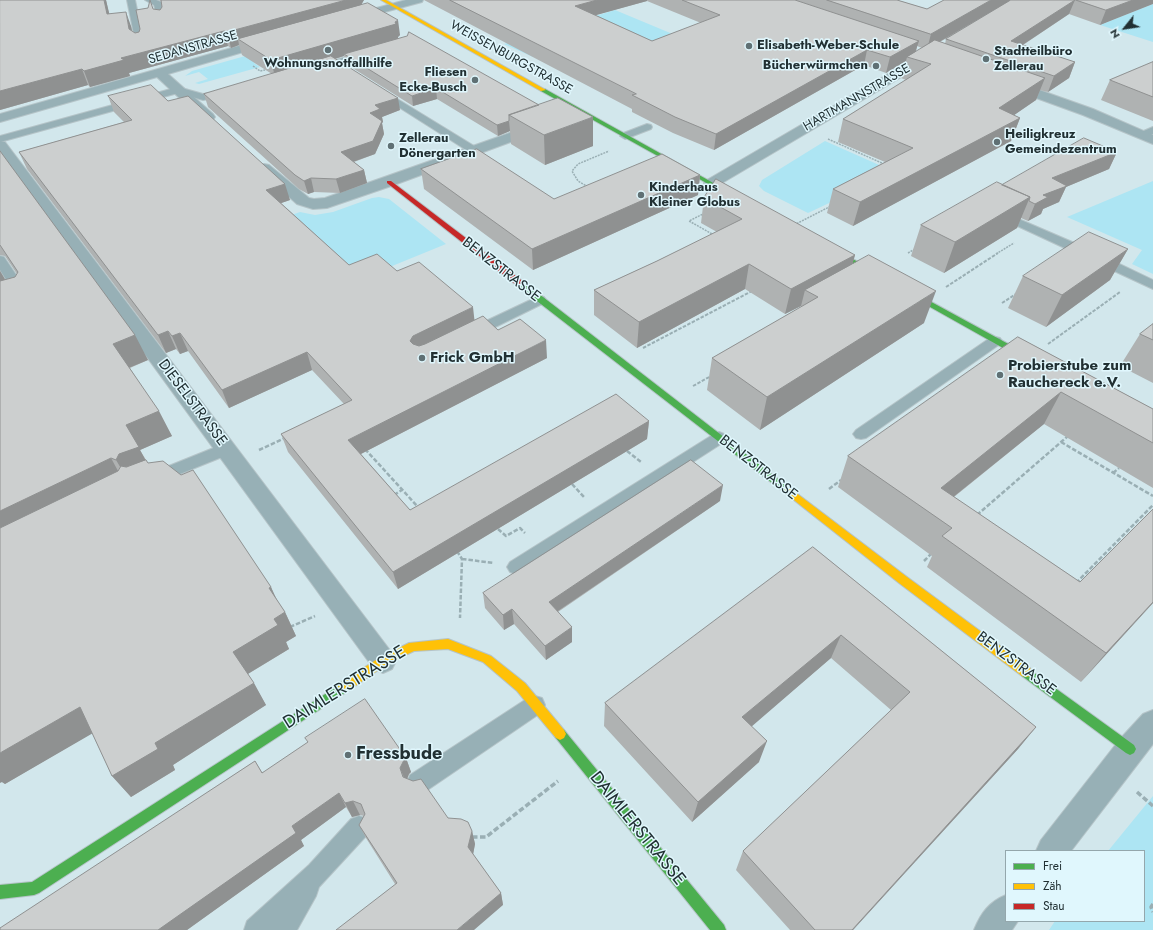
<!DOCTYPE html>
<meta charset="utf-8">
<style>
body{margin:0}
#map{position:relative;width:1153px;height:930px;overflow:hidden;background:#d2e7ec;font-family:Jost,sans-serif}
canvas{display:block}
.legend{position:absolute;left:1005px;top:850px;width:140px;height:72px;box-sizing:border-box;background:#e0f7fd;border:1px solid #94a7ac;margin:0;padding:5px 7px;list-style:none;font-size:12px;color:#213033}
.legend li{display:flex;align-items:center;gap:8px;height:20px}
.legend b{width:20px;border:1px solid #94a7ac}
.north{position:absolute;left:1105px;top:8px;width:40px;height:40px;-webkit-text-stroke:3px #e0f7fd;paint-order:stroke;rotate:240deg;font-size:11px;font-weight:700;line-height:16px;text-align:center;color:#213033}
.north::after{content:'';display:block;margin:auto;width:14px;height:18px;background:#213033;clip-path:polygon(50% 0,100% 100%,50% 72%,0 100%)}
</style>
<div id="map">
<canvas width="1153" height="930"></canvas>
<ul class="legend">
<li><b style="height:5px;background:#4caf50"></b>Frei</li>
<li><b style="height:5px;background:#ffc107"></b>Zäh</li>
<li><b style="height:5px;background:#c62828"></b>Stau</li>
</ul>
<div class="north">N</div>
</div>
<script>
const ctx = document.querySelector('canvas').getContext('2d');
ctx.lineJoin = 'round';
function fillPath(path, color) {
  ctx.fillStyle = color;
  ctx.fill(path, 'evenodd');
}
function trace(path, color, width, dash) {
  ctx.strokeStyle = color;
  ctx.lineWidth = width;
  ctx.lineCap = dash ? 'butt' : 'round';
  ctx.setLineDash(dash || []);
  ctx.stroke(path);
}
function drawText(font, color, halo, rows, align = 'center') {
  ctx.font = font + ' Jost,sans-serif';
  ctx.lineWidth = 3;
  ctx.setLineDash([]);
  ctx.textBaseline = 'middle';
  ctx.strokeStyle = halo;
  ctx.fillStyle = color;
  for (const [text, x, y, turn = 0] of rows) {
    ctx.save();
    ctx.translate(x, y);
    ctx.rotate((+turn || 0) * Math.PI / 180);
    ctx.textAlign = isNaN(turn) ? turn : align;
    if (halo) ctx.strokeText(text, 0, 0);
    ctx.fillText(text, 0, 0);
    ctx.restore();
  }
}
fillPath(new Path2D(`
 M1153,4v38l-53,-17z
 M615,10l72,30 -38,15 -45,-21 -71,23 -29,-13z
 M366,22l-112,41 6,4 -61,17 -4,-1 13,-4 -9,-7 -14,4 7,-5z
 M825,141l70,31 -87,41 -44,-22 -5,-5 3,-6z
 M1153,181v93l-21,-10 10,-14 -75,-33z
 M379,197l10,2 57,45 -93,38 -70,-64 17,-6 15,3 18,-3 39,-14z
 M1153,796v134h-104l6,-9h89v-70h-36z`), '#ade5f3');
const lane = new Path2D(`
 M127,0h8l9,44 -1,2 -3,1 -4,-3z
 M145,0h11l5,2 5,19 -1,2h-6l-5,-18z
 M366,51l4,3 -1,2 -50,15 -5,-3 2,-2z
 M178,87l25,7 22,-3 5,3 -5,3 -22,3 -25,-7 -178,49v-6z
 M381,89l98,60 1,2 -5,3 -4,-1 -93,-59 -2,-2 2,-2z
 M647,124l4,1 1,2 -1,2 -26,10 -5,-3 1,-2z
 M1153,127v7l-10,4 -5,-3 1,-2z
 M1000,211l86,37 67,32v9l-157,-73 -2,-2 2,-2z
 M0,256l4,1 27,40 -2,3 -29,10v-9l16,-6 -16,-25z
 M539,296l5,1 2,3 -2,3 -67,33 -5,1 -5,-1 -2,-3 2,-3z
 M995,337l5,1 2,3 -2,3 -134,94 -5,1 -5,-1 -3,-4 3,-4 134,-92z
 M719,432l5,2 3,4 -3,4 -202,130 -6,2 -6,-2 -3,-5 3,-5 204,-128z
 M226,443l6,2 2,4 -2,4 -77,31 -6,-2 -2,-4 2,-4z
 M535,696l7,2 3,7 -3,7 -116,79 -8,3 -8,-3 -3,-8 3,-8 118,-77z
 M359,816l8,3 3,8 -3,8 -48,52 -3,9 -19,34h-53l3,-9 62,-56 42,-46z`);
const street = new Path2D(`
 M406,0h17l-1,2 -71,19 -6,-3 2,-2z
 M270,37l4,2 2,2 -2,2 -106,31 45,40 2,3 -2,3h-10l-46,-43 -157,45v-8z
 M928,52l4,1 2,3 -2,3 -215,127 -5,2 -5,-2 -3,-3 3,-3 217,-127z
 M1011,80l82,29 60,26v9l-70,-29 -77,-28 -1,-3 1,-3z
 M538,123l5,1 2,3 -2,3 -149,55 -67,23 -14,1 -16,-5 -40,-36 2,-3 5,-1 5,1 40,33 5,1 11,-1z
 M0,141l5,1 387,511 4,8 -4,8 -9,4 -9,-4 -374,-514z
 M1153,710v34l-82,107h-35l5,-11 79,-101 23,-25z
 M1006,895v26h12l-6,9h-38c7,-17 15,-28 32,-35z`);
const fast = new Path2D(`
 M541,89h4l197,110 -5,1 -196,-109z
 M827,245l207,113 1,2 -1,2h-6l-203,-114 -1,-1z
 M515,280h6l270,209 2,2 -2,2h-6l-270,-209z
 M1026,667l108,78 2,4 -2,4 -4,2 -4,-2 -104,-77 -2,-4 2,-4z
 M344,682l4,1 2,4 -2,4 -309,202 -5,2 -34,4v-14l32,-3z
 M560,728l4,2 160,195 2,5h-16l-154,-192 -2,-4 2,-4z`);
const slow = new Path2D(`
 M381,0h5l160,90 -5,1z
 M788,488l3,1 116,88 123,91 2,4 -2,4 -4,1 -4,-1 -123,-93 -114,-90 -2,-2 2,-2z
 M448,639l43,17 34,27 39,47 2,4 -2,4 -4,2 -4,-2 -39,-47 -34,-29 -35,-13 -34,2 -27,13 -39,27 -4,1 -4,-1 -2,-4 2,-4 39,-25 30,-15z`);
const jam = new Path2D(`
 M387,181h4l130,99v4h-6l-128,-101z`);
trace(lane, '#b5c4c8', 2);
trace(street, '#b5c4c8', 2);
trace(fast, '#b5c4c8', 2);
trace(slow, '#b5c4c8', 2);
trace(jam, '#b5c4c8', 2);
trace(new Path2D(`
 M253,66l7,5 5,-1
 M828,139l56,25
 M588,187l-10,-6 -6,-10 6,-7 31,-13
 M705,213l-16,8 25,14
 M794,225l37,-19
 M908,253l7,-4
 M996,254l18,-11`), '#9aafb4', 1.5, [2, 1]);
trace(new Path2D(`
 M946,287l52,-34
 M1002,303l14,-9
 M1048,344l72,-52
 M643,348l109,-57
 M693,386l18,-10`), '#9aafb4', 2, [3.5, 1.5]);
trace(new Path2D(`
 M1061,442l92,54
 M365,449l53,58
 M259,450l26,-12
 M627,451l14,11
 M1113,473l6,-5
 M572,484l12,13
 M829,489l12,-9
 M394,495l8,-5
 M977,515l91,-79
 M498,529l8,7 14,-8 5,5
 M457,551l5,8 -2,59
 M462,559l32,4
 M924,561l8,-8
 M1076,583l77,-78
 M290,627l25,-11`), '#9aafb4', 2.5, [4.5, 2]);
trace(new Path2D(`
 M1137,792l16,14
 M472,837h14l72,-56
 M1153,904l-2,3 2,5`), '#9aafb4', 3.5, [5.5, 2.5]);
fillPath(lane, '#97b0b6');
fillPath(street, '#97b0b6');
fillPath(fast, '#4caf50');
fillPath(slow, '#ffc107');
fillPath(jam, '#c62828');
fillPath(new Path2D(`
 M0,0h106l3,14 22,12 1,5 3,2 4,-1 14,-23 7,1 2,-3 -1,-6 -2,-1h205l-3,5 39,30 -2,2v1l195,108 -48,19 -34,-21 -1,-13 -12,5 -61,-37 -24,7 -67,-42 -2,-8 -9,3 65,51 -18,7 1,5 -1,1 2,11 -9,20 -21,8 10,8 3,13 -27,10 -26,-1 -6,2 -9,-5 -91,-82 -4,-13 68,-20 -30,-19 -3,-10 -8,3 -3,-2 -99,27 1,3 -40,11 -2,-2 -88,25z
 M424,0h473l30,9 84,-9 -71,42 5,2 1,-5 65,-39h142l-53,25 -31,-11 -46,31 52,17 -6,16 -21,14 -8,-2 -4,10 -22,15 6,3 -9,23 -158,85 -26,-13 6,-24 52,-27 -47,-20 5,-23 63,-39 -5,-2 5,-17 -20,12 -22,-8 -150,85 -41,-17 -41,-21v-3zM647,1l54,22 -49,18 -57,-26zM917,46l5,2 -6,4z
 M1153,62v59l-52,-21 9,-20z
 M108,96l60,5 122,99 -9,3 68,62 48,6 78,49 23,10 49,28 -186,96 49,56 239,-89 -2,18 -249,150 -110,-137 -7,-18 63,-30 -32,-34 -83,38 -41,-57 -8,3 -4,-5 -10,4 -139,-184 -8,-17 105,-30 -10,-10z
 M0,151l148,209 -18,8 42,68 -32,14 6,10 2,3 123,124 4,11 10,14 11,24 -10,6 3,7 -41,25 18,31 -93,60 2,5 -44,27 -19,-21 -20,-43 -87,51 -3,-2 -2,-511 5,9 10,-3 2,-3 -12,-18 -5,-1z
 M1117,152l-8,17 -43,18 -7,15 -16,7 -2,5 -13,7 -7,-3 -4,10 -73,45 -33,-17 10,-31 81,-40z
 M421,169l133,30 146,-24 -2,20 -165,75 -109,-81z
 M704,198l151,57 -3,9 72,59 -164,107 -53,-40 5,-32 89,-51v-1l-16,8 -40,-25 -108,59 -43,-33v-25l63,-29 60,-29 -16,-9z
 M1128,249l-18,31 -64,47 -38,-19 15,-32z
 M1153,324v59l-33,-17 20,-32z
 M1018,337l135,72v79l-109,-64 -90,73 126,85 73,-73v94l-72,79 -154,-115 5,-11 -94,-69 10,-31z
 M720,501l-162,111 14,30 -26,18 -32,-36 -10,6 -19,-22 -2,-15z
 M813,547l223,180 -18,22 -165,181h-63l-54,-60 7,-19 148,-141 -60,-52 -80,68 8,36 -67,60 -88,-96 1,-23z
 M406,758l5,14 -2,2 -2,5 41,39 24,13 3,13 -2,10 28,39 2,12 -108,-21 -29,-46 -7,-13 5,-9 -4,-1 -8,2 -6,-10 -45,33 3,6 -117,84h-187l255,-169 7,11z`), '#afb2b2');
fillPath(new Path2D(`
 M104,0h2l7,29 -6,-15z
 M346,0h18l-6,10 -120,29 1,6 -8,3 -4,-16z
 M597,0h50v1l-72,20v-15z
 M991,0h20l-84,49 4,-15z
 M1075,0l-6,14 -63,42 5,-15z
 M1133,0h20v4l-53,21 6,-15z
 M126,12l5,14 4,18 -6,-15z
 M398,20l2,15 -2,2v3l-54,14v2l-69,21 -4,-17 124,-38z
 M224,31l4,15 -99,27 1,3 -40,11 -6,-16 37,-13z
 M919,41l-5,15 -7,1 -1,4 -20,12 4,-16z
 M867,50l-3,15 -150,85 2,-16z
 M1075,62l-6,16 -21,14 6,-16z
 M82,69l6,16 -88,25v-19z
 M1045,78l-9,22 -45,31 8,-23z
 M436,88l1,11 -24,7 -1,-10z
 M398,98l2,12 -18,7 1,5 -1,1 2,11 -9,20 -31,11 -3,-13 34,-47z
 M593,117v29l-48,19 -1,-30z
 M1020,118l-9,23 -158,85 7,-24z
 M509,121l1,10 -12,5 -1,-11z
 M1117,152l-8,17 -43,18 -7,15 -16,7 -2,5 -13,7 7,-17 17,-26z
 M364,170l3,13 -27,10 -4,-14z
 M700,175l-2,20 -165,75 -1,-21z
 M311,178l3,14 -6,2 -4,-13z
 M285,184l5,16 -20,7 -4,-17z
 M1030,197l-13,31 -73,45 11,-31z
 M1128,249l-18,31 -64,47 16,-32z
 M855,255l-7,25 -43,10 -4,16 -16,8 6,-25z
 M749,264l-4,25 -108,59 2,-26z
 M0,271l14,23 -14,6z
 M936,291l-12,32 -164,107 7,-33z
 M473,307l2,18 -59,29 -6,-13 3,-5z
 M168,331l8,18 -10,4 -8,-18z
 M180,333l8,18 -8,3 -8,-18z
 M135,335l13,25 -22,9 -13,-25z
 M546,340l1,18 -194,100 -5,-18z
 M307,352l5,18 -83,38 -7,-18z
 M1061,392l-17,32 -112,90 9,-26z
 M159,411l13,25 -32,14 12,22 -21,13 -15,-25 10,-35z
 M649,421l-2,18 -249,150 -5,-17z
 M111,458l14,26 -125,61v-34z
 M723,485l-3,16 -171,116v-15z
 M271,587l11,24 -13,-23z
 M1153,602v1l-72,79 25,-29z
 M512,609l2,15 -10,6 -1,-15z
 M285,612l11,24 -10,6 3,7 -43,26 -13,-23 41,-33z
 M572,627v15l-26,18 -1,-14z
 M841,635l-10,23 -95,82 6,-23z
 M254,683l12,22 -93,60 2,5 -44,27 -19,-21 43,-33z
 M80,707l20,22 -95,55 -3,-2 -2,1v-30z
 M1036,727l-18,22 -165,181h-1z
 M767,741l-8,21 -67,60 6,-20z
 M406,758l5,14 -2,2 -3,8 -6,-14 4,-8z
 M339,793l7,14 -45,33 3,6 -117,84h-29l134,-104z
 M353,801l7,14 -8,2 -7,-14z
 M472,831l3,13 -3,16 -4,-13z
 M501,893l2,12 -29,25h-17z`), '#8f9191');
const building = new Path2D(`
 M0,0h104l3,14 19,-2 3,17 6,4 4,-1 1,-3 -4,-19 12,-2 2,-8 3,9 7,1 2,-3 -1,-7h185l-119,32 -3,-1 -103,27 3,2 -40,11 -2,-2 -82,22z
 M450,0h147l-22,6 77,35 68,-26 -38,-15h113l124,41 -29,16 -23,-7 -151,84 -41,-17 -43,-22 4,-1z
 M827,0h70l30,9 17,-9h47l-60,34z
 M1011,0h64l-64,41 64,21 -21,14 -108,-37z
 M1076,0h57l-27,10z
 M368,3l30,17 -3,2 1,2 -125,36 -33,-21z
 M409,32l130,73 -30,10v6l-12,4 -61,-37 -24,8 -68,-42 63,-18z
 M935,40l110,38 -46,30 21,10 -160,84 -27,-13 80,-41 -70,-29 88,-55 -24,-7z
 M331,56l67,42 -23,7 5,4 -10,4 12,8 -9,20 -32,11 23,18 -28,9 -25,-1 -7,3 -9,-6 -91,-81z
 M1153,62v35l-43,-17z
 M151,85l17,16 20,-5 97,88 -19,6 83,75 28,-11 20,17 22,-9 54,45 -60,29 -3,5 3,3 6,2 6,-2 58,-28 15,14 22,-11 26,21 -198,100 62,70 206,-116 33,27 -256,151 -112,-138 71,-34 -45,-48 -85,38 -42,-57 -8,3 -4,-5 -10,4 -139,-183 113,-32 -24,-24z
 M558,98l35,19 -49,18 -35,-20z
 M1084,138l33,14 -65,26 15,8 -24,9 5,2 -13,7 -6,-3 1,-4 -28,-12z
 M477,149l77,50 108,-45 38,21 -168,74 -111,-80z
 M0,151l135,184 -22,9 46,67 -33,14 13,22 -20,7 -3,6 -5,-2 -111,53v-230l15,-4 3,-5 -18,-27z
 M716,179l139,76 -64,34 -42,-25 -110,58 -45,-32 63,-29 85,-42 -38,-21z
 M997,182l33,15 -75,45 -34,-17z
 M1089,232l39,17 -66,46 -39,-19z
 M869,255l67,36 -169,106 -55,-39 106,-61 -13,-7z
 M1153,324v16l-13,-6z
 M1018,337l135,72v34l-92,-51 -120,96 139,94 73,-73v93l-47,51 -164,-117 10,-8 -104,-72z
 M146,460l2,3 15,-2 18,14 12,-5 78,117 -2,1 16,24 -11,7 4,6 -45,27 21,31 -99,60 3,6 -46,27 -32,-69 -80,46v-225l118,-57 3,-5 5,1z
 M691,460l32,25 -174,117 23,25 -27,19 -33,-37 -9,6 -20,-22z
 M813,547l223,180 -184,203h-37l-72,-79 167,-159 -69,-57 -99,82 25,24 -69,61 -93,-99z
 M365,699l41,59 -2,2 -4,8 3,9 10,4 8,-2 27,39 13,1 7,3 4,9 -4,16 33,46 -44,37h-121l61,-47 -38,-58 6,-11 -4,-10 -8,-3 -8,2 -6,-10 -47,33 4,7 -138,97h-158v-2l255,-167 7,12 46,-31 -3,-4z`);
fillPath(building, '#cccfcf');
trace(building, '#8f9191', 1);
for (const [x, y, r, color] of [
 [749,46,4,"#5f7074"],
 [328,50,4,"#5f7074"],
 [986,59,4,"#5f7074"],
 [876,66,4,"#5f7074"],
 [475,80,4,"#5f7074"],
 [997,142,4,"#5f7074"],
 [391,146,4,"#5f7074"],
 [641,195,4,"#5f7074"],
 [422,358,4,"#5f7074"],
 [1000,375,4,"#5f7074"],
 [348,755,4,"#5f7074"]
]) {
  const dot = new Path2D();
  dot.arc(x, y, r, 0, 2 * Math.PI);
  ctx.fillStyle = color;
  ctx.fill(dot);
  trace(dot, '#e0f7fd', 1.5);
}
drawText('bold 13px', '#213033', '#e0f7fd', [
 ["Elisabeth-Weber-Schule",757,46],
 ["Stadtteilbüro",994,52],
 ["Zellerau",994,67],
 ["Wohnungsnotfallhilfe",328,64,"center"],
 ["Bücherwürmchen",868,66,"right"],
 ["Fliesen",467,73,"right"],
 ["Ecke-Busch",467,88,"right"],
 ["Heiligkreuz",1005,135],
 ["Gemeindezentrum",1005,150],
 ["Zellerau",399,139],
 ["Dönergarten",399,154],
 ["Kinderhaus",649,188],
 ["Kleiner Globus",649,203]
], 'left');
drawText('13px', '#213033', '#e0f7fd', [
 ["SEDANSTRASSE",193,48,-16],
 ["WEISSENBURGSTRASSE",511,58,29],
 ["HARTMANNSTRASSE",857,98,-30]
]);
drawText('15px', '#213033', '#e0f7fd', [
 ["BENZSTRASSE",501,270,38],
 ["DIESELSTRASSE",192,403,53],
 ["BENZSTRASSE",758,468,38],
 ["BENZSTRASSE",1016,664,37]
]);
drawText('bold 15px', '#213033', '#e0f7fd', [
 ["Frick GmbH",430,358],
 ["Probierstube zum",1008,366],
 ["Rauchereck e.V.",1008,383]
], 'left');
drawText('18px', '#213033', '#e0f7fd', [
 ["DAIMLERSTRASSE",345,688,-32],
 ["DAIMLERSTRASSE",637,829,51]
]);
drawText('bold 18px', '#213033', '#e0f7fd', [
 ["Fressbude",356,755]
], 'left');
</script>
